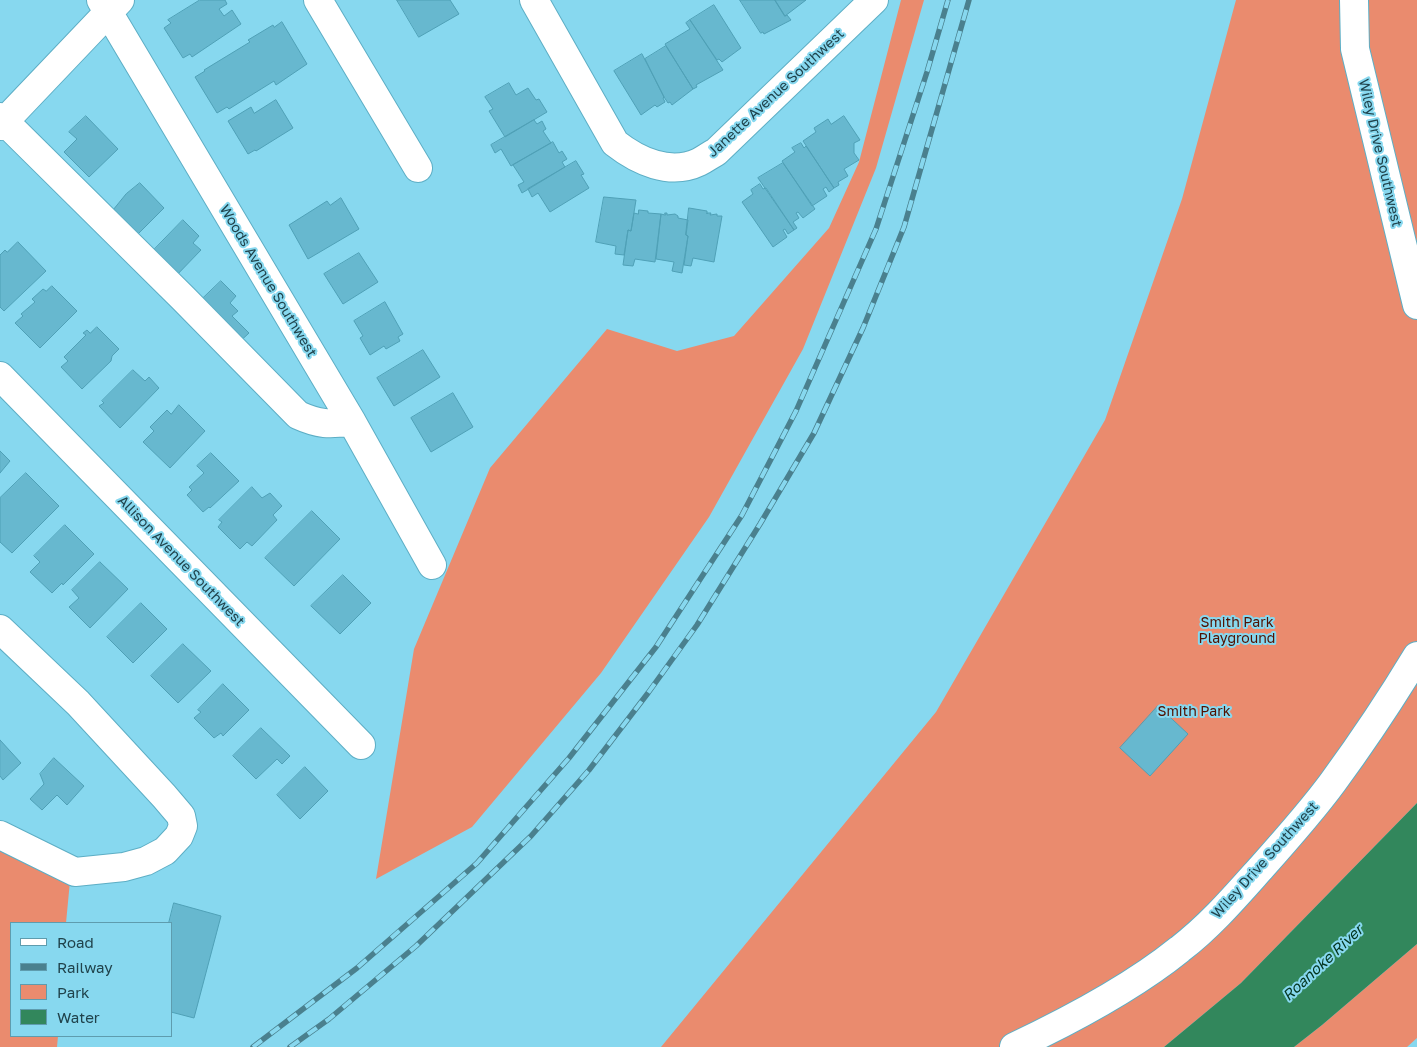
<!DOCTYPE html>
<style>
body{margin:0}
#map{position:relative;width:1417px;height:1047px;overflow:hidden;background:#87d8ef;font-family:"Golos Text",sans-serif}
canvas{display:block}
.legend{position:absolute;left:10px;top:922px;width:162px;height:115px;box-sizing:border-box;background:#87d8ef;border:1px solid #5e9cae;margin:0;padding:6px 9px;list-style:none;font-size:15px;color:#20434c}
.legend li{display:flex;align-items:center;gap:10px;height:25px}
.legend b{width:25px;border:1px solid #5e9cae}
</style>
<div id="map">
<canvas width="1417" height="1047"></canvas>
<ul class="legend">
<li><b style="height:6px;background:#fff"></b>Road</li>
<li><b style="height:6px;background:#4a808e"></b>Railway</li>
<li><b style="height:14px;background:#ea8b6e"></b>Park</li>
<li><b style="height:14px;background:#32875c"></b>Water</li>
</ul>
</div>
<script>
const ctx = document.querySelector('canvas').getContext('2d');
ctx.lineJoin = 'round';
function fillPath(path, color) {
  ctx.fillStyle = color;
  ctx.fill(path, 'evenodd');
}
function trace(path, color, width, dash) {
  ctx.strokeStyle = color;
  ctx.lineWidth = width;
  ctx.lineCap = dash ? 'butt' : 'round';
  ctx.setLineDash(dash || []);
  ctx.stroke(path);
}
function drawText(font, color, halo, rows, align = 'center') {
  ctx.font = font + ' "Golos Text",sans-serif';
  ctx.lineWidth = 4;
  ctx.setLineDash([]);
  ctx.textBaseline = 'middle';
  ctx.strokeStyle = halo;
  ctx.fillStyle = color;
  for (const [text, x, y, turn = 0] of rows) {
    ctx.save();
    ctx.translate(x, y);
    ctx.rotate((+turn || 0) * Math.PI / 180);
    ctx.textAlign = isNaN(turn) ? turn : align;
    if (halo) ctx.strokeText(text, 0, 0);
    ctx.fillText(text, 0, 0);
    ctx.restore();
  }
}
fillPath(new Path2D(`
 M901,0h23l-48,168 -73,181 -94,168 -108,156 -129,154 -96,52 38,-230 76,-181 117,-139 70,22 57,-15 95,-108 30,-66z
 M1236,0h181v803l-176,180 -77,64h-503l275,-335 169,-292 77,-221z
 M0,850l70,31 -4,42h-55v113h47l-1,11h-57z
 M1417,944v94l-10,9h-113l28,-22z`), '#ea8b6e');
fillPath(new Path2D(`
 M1417,803v141l-95,81 -28,22h-130l77,-64z`), '#32875c');
const building = new Path2D(`
 M200,0h25l2,4 -8,5 5,7 8,-6 9,14 -49,33 -2,-3 -7,4 -19,-30 7,-5 -3,-3z
 M397,0h53l9,14 -40,23z
 M740,0h35l10,16 2,-1 4,5 -27,14 -1,-2 -2,1z
 M775,0h31l-21,16z
 M714,5l27,43 -19,14 -3,-3 -2,1 -27,-40z
 M690,20l33,50 -27,15 1,2 -4,2 -28,-45 25,-15 -4,-6z
 M282,22l25,42 -31,21 -2,-4 -45,28 -2,-2 -10,6 -22,-36 10,-6 -1,-1 46,-28 -2,-2 25,-15 1,2z
 M666,46l27,43 -21,16 -2,-3 -2,1 -4,-6 -19,-38z
 M642,54l22,43 -1,1 2,4 -8,5 -2,-2 -14,10 -27,-44z
 M509,83l7,12 12,-7 8,12 3,-1 8,13 -42,25 -16,-26 4,-2 -8,-12z
 M276,100l17,28 -37,23 -1,-1 -7,4 -20,-33 23,-14 3,6z
 M86,116l32,33 -29,28 -25,-25 13,-13 -8,-7z
 M844,116l16,24 -6,3v10l5,7 -15,9 4,7 -10,6 1,3 -5,3 -31,-47 13,-9 -2,-4 14,-9 3,5z
 M534,120l3,4 5,-3 4,8 -3,2 8,12 -40,23 -10,-17 -6,4 -4,-8z
 M553,142l6,11 3,-2 5,8 -5,3 3,5 -43,26 -4,-8 6,-3 -11,-17z
 M801,143l3,5 2,-2 28,42 -5,4 -3,-5 -3,2 4,7 -15,10 -30,-45 13,-9 -3,-4z
 M576,161l8,13 -3,1 8,13 -39,24 -12,-19 -6,4 -4,-8z
 M783,163l32,46 -12,9 -5,-6 -2,1 3,5 -6,4 4,6 -3,2 -36,-52z
 M140,183l24,25 -26,26 -25,-24 13,-16z
 M760,184l3,5 3,-1 28,42 -6,4 -3,-5 -2,1 4,7 -14,10 -31,-45 11,-8 -2,-4z
 M604,197l32,3 -5,31 -3,-1 -4,25 -9,-1 1,-8 -20,-4z
 M341,198l18,31 -51,30 -19,-34 38,-24 3,4z
 M689,208l18,3v3v-1h4l-1,2 7,-1v2h5l-8,46 -21,-4 -2,8 -7,-1 4,-29 -2,-1z
 M639,210l9,1v2l13,1 -6,48 -20,-3 -2,7 -10,-1 5,-35 3,1 3,-18 4,1z
 M665,213h2v2l8,-1 3,2v2l10,2 -2,15 2,1 -6,37 -10,-2 2,-9 -18,-3 5,-45 4,1z
 M183,220l16,16 -6,7 8,7 -28,29 -24,-24z
 M18,242l28,29 -42,40 -4,-4v-52l5,-5 2,2z
 M359,253l19,29 -35,22 -19,-30z
 M221,281l15,15 -6,7 8,8 -6,5 17,17 -15,14 -39,-41z
 M52,286l25,25 -37,37 -25,-25 8,-7 -2,-2 14,-12 -3,-3 11,-10 3,2z
 M385,302l18,32 -5,3 2,4 -14,8 -2,-3 -14,9 -10,-17 3,-2 -9,-15z
 M97,327l22,22 -7,7 -1,5 -29,28 -21,-22 7,-6 -4,-4 22,-22 -3,-2 4,-3 3,3z
 M423,350l17,27 -46,29 -17,-28z
 M133,370l12,11 4,-4 10,11 -39,40 -21,-22 5,-3 -2,-2z
 M453,393l20,34 -42,25 -20,-34z
 M179,405l26,26 -35,37 -27,-26 11,-11 -4,-4 17,-17 4,4z
 M0,451l10,10 -10,12z
 M211,453l28,28 -29,27 -1,-1 -6,5 -16,-17 5,-5 -3,-3 15,-14 -7,-7z
 M26,473l33,33 -47,47 -12,-11v-44z
 M252,487l10,11 8,-5 12,13 -9,9 4,5 -25,26 -5,-4 -7,7 -22,-22 4,-5 -3,-2z
 M312,511l28,28 -46,47 -29,-28z
 M65,525l29,29 -31,31 -1,-2 -10,10 -22,-21 10,-10 -6,-6z
 M100,562l28,27 -38,39 -21,-21 10,-9 -7,-8z
 M343,575l28,28 -31,31 -29,-28z
 M141,603l26,26 -34,34 -26,-26z
 M183,644l28,27 -33,32 -27,-27z
 M223,684l26,26 -26,26 -2,-3 -7,5 -20,-20 7,-6 -3,-2z
 M1158,706l30,28 -38,42 -30,-28z
 M261,728l29,28 -8,8 -5,-5 -21,20 -23,-23z
 M0,740l21,23 -18,17 -3,-4z
 M54,758l30,28 -17,19 -10,-10 -15,15 -12,-11 14,-15 -4,-10z
 M305,767l23,24 -28,28 -23,-24z
 M174,903l47,13 -27,102 -23,-6v-89h-2z`);
fillPath(building, '#67b8cf');
trace(building, '#4fa0b6', 1);
const minor = new Path2D(`
 M101,0l251,422 80,143
 M318,0l100,168
 M534,0l81,143c23,18 55,33 84,19 6,-3 11,-7 17,-10l158,-152
 M1354,0l1,49 62,256
 M0,117l183,181 115,117c22,10 31,9 54,7
 M0,126l120,-126
 M0,376l361,369
 M0,629l78,74 86,93 17,20 2,10 -4,10 -14,15 -19,10 -22,6 -49,5 -75,-37
 M1014,1047c55,-26 119,-60 166,-98 30,-23 55,-52 80,-80 25,-28 51,-57 73,-87 30,-41 58,-83 84,-126`);
trace(minor, '#5daec5', 30);
trace(minor, '#fff', 28);
const rail = new Path2D(`
 M253,1047l104,-79 120,-105 92,-105 87,-111 86,-132 54,-104 80,-182 51,-157 21,-72
 M290,1047l39,-28 87,-73 115,-110 58,-66 59,-77 49,-68 63,-101 54,-91 49,-105 41,-101 65,-227`);
trace(rail, '#4a808e', 5.5);
trace(rail, '#87d8ef', 4, [11]);
drawText('14px', '#20434c', '#87d8ef', [
 ["Janette Avenue Southwest",776,93,-43],
 ["Wiley Drive Southwest",1380,153,77],
 ["Woods Avenue Southwest",268,281,59],
 ["Allison Avenue Southwest",181,561,46],
 ["Wiley Drive Southwest",1265,860,-48]
]);
drawText('14px', '#501100', '#87d8ef', [
 ["Smith Park",1237,623],
 ["Playground",1237,639],
 ["Smith Park",1194,712]
]);
drawText('italic 15px', '#03341e', '#87d8ef', [
 ["Roanoke River",1323,963,-43]
]);
</script>
